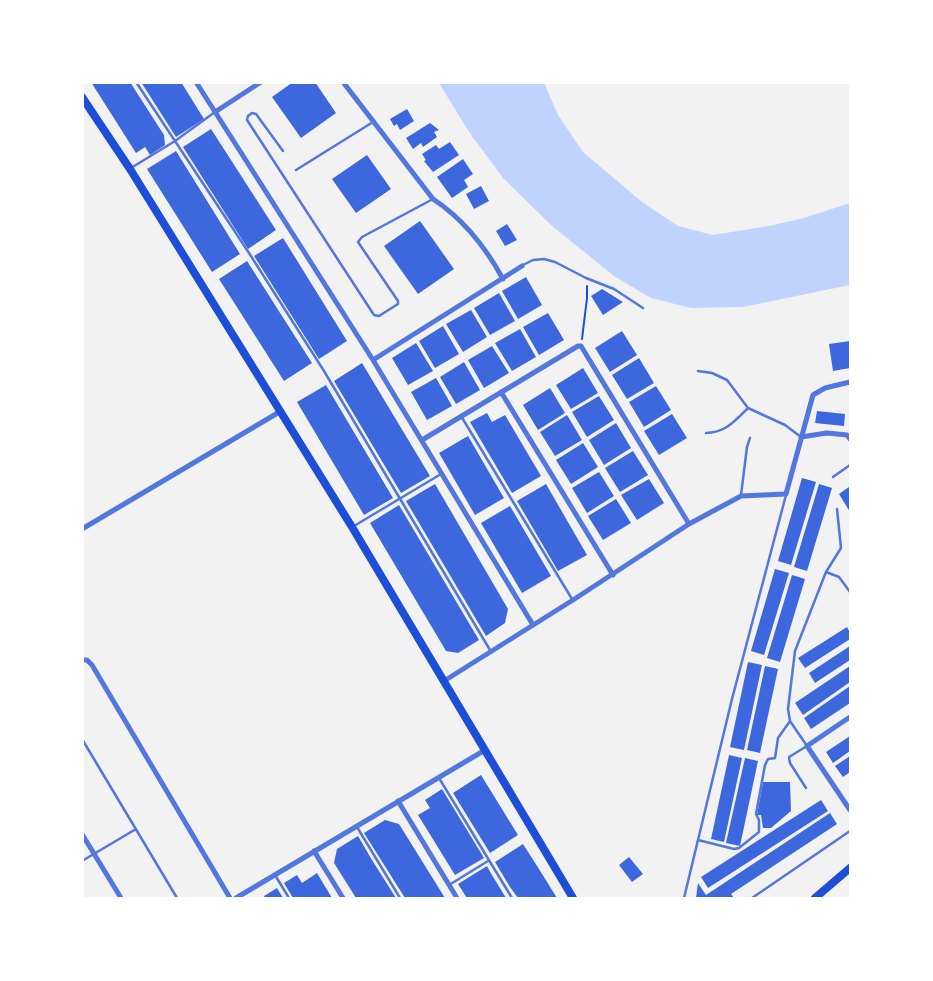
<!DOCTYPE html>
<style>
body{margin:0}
#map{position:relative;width:933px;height:981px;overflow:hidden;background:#f2f2f2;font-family:"Nunito Sans",sans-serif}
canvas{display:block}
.frame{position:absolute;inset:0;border:84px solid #fff;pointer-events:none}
</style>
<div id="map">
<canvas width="933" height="981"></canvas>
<div class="frame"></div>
</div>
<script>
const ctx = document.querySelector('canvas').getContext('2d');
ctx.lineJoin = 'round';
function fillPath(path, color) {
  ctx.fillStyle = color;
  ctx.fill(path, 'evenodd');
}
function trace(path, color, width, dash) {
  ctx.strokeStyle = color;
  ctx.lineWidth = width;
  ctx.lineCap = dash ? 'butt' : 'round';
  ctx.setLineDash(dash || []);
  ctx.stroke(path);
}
fillPath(new Path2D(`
 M439,83h105l14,32 25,37 59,50 36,24 35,9 56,-9 35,-8 46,-15v82l-107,22 -52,1 -40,-10 -37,-22 -63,-51 -48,-47 -34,-46z`), '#bfd3fe');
fillPath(new Path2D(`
 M91,82h39l34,53 1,10 -15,10 -5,-8 -9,6z
 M141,82h40l23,37 -28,18z
 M293,82h22l21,31 -35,25 -29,-41z
 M407,109l7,12 -14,9 -3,-6 -3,2 -4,-7z
 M430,123l9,7 -5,2 3,5 -14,10 -2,-4 -8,6 -7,-11z
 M211,129l65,101 -28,19 -65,-102z
 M450,142l9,13 -26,17 -9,-11 2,-1 -4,-6 14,-9 3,4z
 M176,151l64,103 -28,18 -65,-103z
 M367,155l24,34 -35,24 -24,-34z
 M463,159l10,15 -9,6 4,7 -16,11 -15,-21z
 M481,186l8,15 -15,8 -8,-15z
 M420,221l34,48 -36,25 -34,-48z
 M507,224l10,16 -12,6 -9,-15z
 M283,238l64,103 -28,18 -65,-103z
 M247,261l65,102 -28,18 -65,-102z
 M526,277l16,28 -24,14 -16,-28z
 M602,289l21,13 -20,13 -12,-19z
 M499,293l16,28 -25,14 -16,-27z
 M471,310l16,27 -24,15 -17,-28z
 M548,313l16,27 -25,15 -16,-28z
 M443,326l16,28 -24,14 -16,-27z
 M520,329l16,28 -24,14 -17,-28z
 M622,331l15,24 -27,17 -15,-24z
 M850,341v27l-17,3 -4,-27z
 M416,343l17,28 -25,14 -16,-27z
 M492,346l17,27 -25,15 -16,-28z
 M639,358l15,25 -27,16 -15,-24z
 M464,362l16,28 -24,14 -16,-27z
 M362,363l68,113 -29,17 -67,-112z
 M583,368l15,25 -27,16 -15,-24z
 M436,378l16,28 -25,14 -16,-28z
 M326,385l67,113 -29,17 -67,-113z
 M656,386l15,24 -27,17 -15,-25z
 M550,388l15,25 -27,17 -15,-25z
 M599,396l15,24 -27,17 -15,-25z
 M817,411l28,3 -1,12 -29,-3z
 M487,413l5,9 13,-7 36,61 -29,17 -42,-71z
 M672,414l15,24 -28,17 -15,-24z
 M567,415l15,25 -27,16 -15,-24z
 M616,423l15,25 -27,17 -15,-25z
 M468,436l36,62 -29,17 -36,-62z
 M583,443l15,24 -27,17 -15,-24z
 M633,451l15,24 -28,17 -15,-24z
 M599,472l15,24 -27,17 -15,-25z
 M802,478l14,4 -25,83 -13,-4z
 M649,479l15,24 -27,17 -16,-25z
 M435,484l73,125 -3,14 -19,13 -80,-135z
 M546,484l41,71 -29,16 -41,-70z
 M819,484l13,4 -25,83 -13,-4z
 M849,487l1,3v22l-11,-18z
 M616,499l15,24 -28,17 -15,-24z
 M399,505l80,135 -21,13 -12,-2 -76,-128z
 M510,506l41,70 -29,17 -41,-70z
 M775,569l14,4 -25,82 -13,-4z
 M792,575l13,4 -25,83 -13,-4z
 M847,627l3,6v6l-45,29 -7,-10z
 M850,646v14l-35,23 -6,-10z
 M748,662l14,3 -18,85 -14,-3z
 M765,666l13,3 -18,84 -13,-3z
 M850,666v16l-47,33 -8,-12z
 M850,686v17l-39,26 -7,-11z
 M850,736v15l-17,12 -7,-11z
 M729,755l13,3 -18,84 -13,-3z
 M850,756v16l-7,5 -8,-11z
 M745,758l13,3 -18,85 -14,-3z
 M481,775l37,60 -28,18 -37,-60z
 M763,782h27l1,29 -20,17h-8l-2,-13h-4z
 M442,789l42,69 -29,17 -37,-60 12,-7 -5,-8z
 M821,800l7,11 -120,77 -7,-11z
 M830,813l7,11 -106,70 3,4h-38l2,-15 8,12z
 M385,820l14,4 46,74h-40l-41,-65z
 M358,836l14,24 24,38h-40l-22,-35 3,-14z
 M523,844l16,25 18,29h-39l-8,-11 -15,-25z
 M629,857l14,17 -11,8 -13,-17z
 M487,866l5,9 14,23h-39l-9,-14z
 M317,873l15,25h-39l-9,-15 13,-8 5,8z
 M277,888l6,10h-18l-1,-2z`), '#3d67dc');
trace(new Path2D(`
 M582,339l5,-41v-12`), '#1d4ed8', 2);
trace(new Path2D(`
 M136,82l113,171 75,118 166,279
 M283,151l-27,-37 -4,-1 -4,3 -1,4 127,195 5,1 19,-12v-3l-40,-59 4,-5 71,-38
 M131,168l44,-27 40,-29
 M296,170l77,-48
 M523,265l10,-5 11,-1 11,3 31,16 28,11 29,19
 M698,371l14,2 15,7 21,28 37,17 16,12
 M461,416l111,183
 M706,433c19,0 29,-12 42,-25
 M833,477l17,-12
 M741,495l6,-48 3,-9
 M354,526l87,-52
 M826,572l13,5 11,15
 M82,739l95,159
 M439,778l73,120
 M806,788l-16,-25 -1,-6 18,-11 -17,-25 -2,-12 7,-58 31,-79 15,-24 -4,-39
 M357,827l43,71
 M698,840l36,9 5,-1 20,-16v-12l-3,-6 9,-49 3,-6 7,-1 3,-20 12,-17
 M82,861l54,-32
 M275,875l14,23
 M449,885l39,-24
 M684,898l48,-199 54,-204
 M752,898l98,-67`), '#5277de', 2.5);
trace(new Path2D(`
 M196,82l177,278 160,265
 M343,82l90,117c29,19 53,49 70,80
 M215,112l46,-30
 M373,360l149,-94
 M501,392l112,183
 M801,437l26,-4 20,2 3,4
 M422,440l156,-94h3l108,178
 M82,529l199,-118
 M82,660h5l5,5 138,233
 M444,681l129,-81 116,-76 52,-28 45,-2 27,-99 12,-7 25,-6
 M850,717l-43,29 43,64
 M398,801l59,97
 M82,834l39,64
 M314,851l29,47
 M236,898l249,-148`), '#5277de', 5);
trace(new Path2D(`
 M82,97l48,72 222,358 221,371
 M815,898l35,-30`), '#1d4ed8', 8);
</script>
